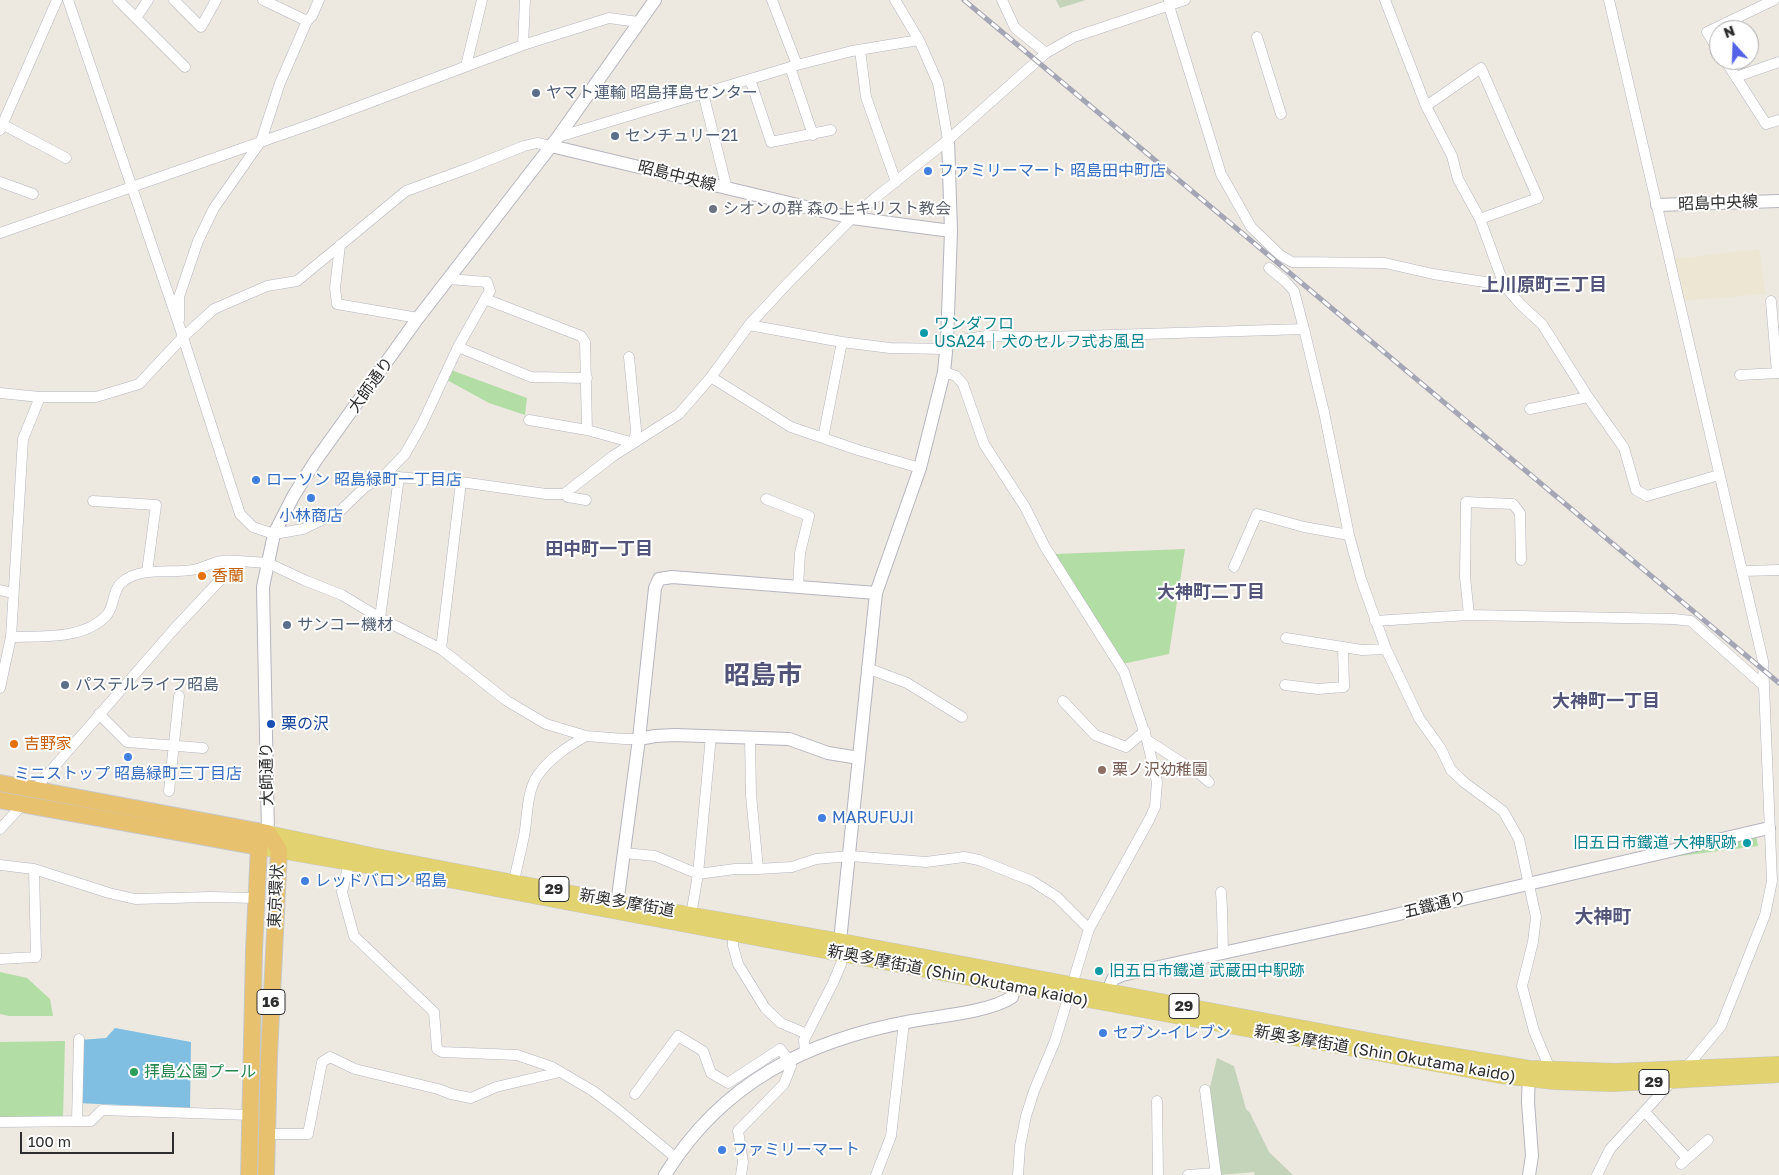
<!DOCTYPE html>
<meta charset="utf-8">
<style>
body{margin:0}
#map{position:relative;width:1779px;height:1175px;overflow:hidden;background:#ede9e1;font-family:"Golos Text",sans-serif}
canvas{display:block}
.north{position:absolute;left:1709px;top:20px;width:50px;height:50px;box-sizing:border-box;background:#fff;border:1px solid #ababab;border-radius:50%;rotate:340deg;font-size:14px;font-weight:700;line-height:20px;text-align:center;color:#2d2d2d}
.north::after{content:'';display:block;margin:auto;width:18px;height:22px;background:#5462e7;clip-path:polygon(50% 0,100% 100%,50% 72%,0 100%)}
.scale{position:absolute;left:20px;top:1132px;width:154px;height:22px;box-sizing:border-box;border:2px solid #2d2d2d;border-top:0;padding-left:6px;font-size:15px;line-height:18px;white-space:nowrap;color:#2d2d2d;-webkit-text-stroke:4px #fff;paint-order:stroke}
</style>
<div id="map">
<canvas width="1779" height="1175"></canvas>
<div class="north">N</div>
<div class="scale">100 m</div>
</div>
<script>
const ctx = document.querySelector('canvas').getContext('2d');
ctx.lineJoin = 'round';
function fillPath(path, color) {
  ctx.fillStyle = color;
  ctx.fill(path, 'evenodd');
}
function trace(path, color, width, dash) {
  ctx.strokeStyle = color;
  ctx.lineWidth = width;
  ctx.lineCap = dash ? 'butt' : 'round';
  ctx.setLineDash(dash || []);
  ctx.stroke(path);
}
function drawText(font, color, halo, rows, align = 'center') {
  ctx.font = font + ' "Golos Text","Noto Sans JP",sans-serif';
  ctx.lineWidth = 4;
  ctx.setLineDash([]);
  ctx.textBaseline = 'middle';
  ctx.strokeStyle = halo;
  ctx.fillStyle = color;
  for (const [text, x, y, turn = 0] of rows) {
    ctx.save();
    ctx.translate(x, y);
    ctx.rotate((+turn || 0) * Math.PI / 180);
    ctx.textAlign = isNaN(turn) ? turn : align;
    if (halo) ctx.strokeText(text, 0, 0);
    ctx.fillText(text, 0, 0);
    ctx.restore();
  }
}
fillPath(new Path2D(`
 M1759,249l7,45 -84,7 -10,-42z`), '#ece6d3');
fillPath(new Path2D(`
 M451,370l76,28 -2,17 -36,-12 -42,-23z
 M1185,549l-16,105 -47,10 -67,-110z
 M1756,835l2,11 -102,13z
 M0,972l27,6 23,21 3,17h-44l-9,-2z
 M65,1041l-2,78 -63,1v-78z`), '#b2dda4');
fillPath(new Path2D(`
 M1056,0h30l-26,8z
 M1217,1058l17,8 12,43 4,4 19,39 24,23h-38l-1,-3 -34,3 -10,-88z`), '#c4d4ba');
fillPath(new Path2D(`
 M115,1028l76,14 -1,66 -114,-5 4,-63 26,-2z`), '#80bfe2');
const minor = new Path2D(`
 M68,0l111,325 61,189 13,13 21,7 29,-5 36,-17 26,-25 19,-11 21,-22 17,-30 36,-77 27,-48
 M118,0l67,67
 M174,0l27,27 15,-27
 M263,0l44,21
 M772,0l25,65
 M895,0l24,40 19,43 10,57
 M1002,0l13,28 31,25
 M1169,0v6l52,168 30,53 29,28 12,7 93,1 48,11 71,11
 M1385,0l41,106 26,50 6,23 22,40 24,66 17,20 21,19 46,73 36,51 12,42 11,6 72,-21
 M1609,0l154,661 9,220 -7,34 -44,111 -36,43
 M136,18l12,-18
 M1257,37l24,77
 M523,45l2,-45
 M860,50l6,47 30,85
 M1719,51l-12,-19 67,-32
 M1725,60l41,64 13,-4
 M466,66l16,-66
 M790,67l23,68
 M1736,77l43,-15
 M750,79l21,63 60,-12
 M703,93l24,96
 M1426,106l55,-38 57,130 -58,21
 M0,123l66,35
 M0,130l57,-130
 M558,137l239,-72 55,-14 67,-11
 M0,182l33,12
 M0,233l315,-110 208,-78 86,-27 29,4
 M340,245l-5,43 2,16 81,14
 M1269,268l16,13 9,10 10,38
 M448,279l39,3 3,9 -5,8 96,37 4,6 2,88 47,13
 M1771,301l6,72
 M179,320v-23l19,-56 16,-33 47,-67 19,-58 27,-62 5,-5 7,-16
 M749,325l93,17 48,6 56,1
 M947,342l39,-6 62,1 256,-8 20,83 25,123 12,44 25,70 33,69 22,31 10,21 14,13 38,28 16,28 17,78 -3,25 -11,44 12,45 16,38
 M458,347l73,30 56,1
 M629,357l7,73 -2,13
 M944,372l12,4 7,8 21,60 41,63 20,40 79,125 23,68 10,42 -2,25 -6,13 -60,109 -34,112 -21,50 -8,25 -6,30 -2,29
 M1740,375l39,-2
 M711,377l80,50 67,23 62,18
 M0,393l40,4h56l43,-13 43,-46 32,-29 53,-23 30,-5 109,-90 63,-23 55,-22 13,-3 14,3
 M1530,409l58,-12
 M529,420l58,10
 M823,438l19,-96
 M384,476l77,6 85,12h18l49,-38 66,-42 32,-37 38,-52 38,-41 65,-66 23,-20 73,-58 98,-87 28,-16 111,-37
 M564,494l4,3 18,3
 M766,499l43,17 -9,37 -2,34
 M93,501l63,4 -9,67
 M1234,567l23,-53 47,13 45,8
 M1743,571l36,-1
 M0,590l13,3
 M1469,615l-4,-38 1,-75 47,2 7,9 1,47
 M380,618l19,-141
 M1375,621l94,-6 205,4 17,2 73,65
 M11,637c30,-1 72,3 95,-21 9,-9 6,-26 16,-34 22,-17 50,-7 75,-13 8,-2 17,-7 25,-8 5,-1 11,0 16,0
 M1286,638l76,12 24,-1
 M441,649l20,-167
 M867,668l40,15 55,34
 M1285,685l33,4 26,-2 -1,-40
 M0,688l11,-51 12,-198 17,-42
 M1063,701l32,34 31,12 19,-16
 M99,714l28,28 76,6
 M750,738l1,57 7,74
 M1147,740l54,35 8,7
 M33,791l142,-163 63,-67 30,2 36,17 38,15 38,23 61,31 66,52 39,23 40,12 38,3h15
 M169,791l10,-95
 M0,829l24,-26
 M624,853l31,3 43,18 37,-5h23l34,-2 24,-8 34,-3 76,6 38,-5 15,3 53,21 25,16 32,32
 M349,863l-7,29 12,44 80,76 3,37 5,3 75,3 35,12 41,24 24,18 59,49
 M0,865l34,4 75,24 26,6 75,-2 46,1
 M514,881c3,-15 7,-30 10,-45 4,-20 2,-44 14,-61 12,-17 29,-28 48,-39
 M1221,892l1,16 1,44
 M691,915l7,-41 13,-138
 M733,934v12l5,18 27,44 16,15 26,11
 M0,959l36,-2 -2,-88
 M805,1051l-1,-11 29,-57 8,-19 2,-10
 M1205,1090l11,85
 M635,1094l43,-58 25,15 8,22 17,10 52,-34 9,11 2,6 -7,18 -46,47 5,31 -2,13
 M1157,1101l1,74
 M1645,1112l42,46
 M77,1121l2,-82
 M0,1122l91,-1 11,-11 148,5
 M267,1134h41l14,-72 8,-5 25,12 83,20 13,5 20,4 25,-11 64,-15
 M1681,1164l27,-24
 M876,1175l15,-39 13,-114
 M1188,1175l28,-2
 M1597,1175l13,-26 64,-70`);
const tertiary = new Path2D(`
 M551,146l301,72 99,13
 M1657,205l122,-4
 M639,739l16,-3 20,-1 114,4 39,14 31,5
 M268,833l-5,-246 11,-53 20,-39 22,-35 102,-142 140,-181 97,-137
 M616,912l23,-173 16,-151 4,-9 13,-2 204,16
 M842,949l-2,-8 36,-348 44,-125 24,-96 3,-30 4,-111 -3,-91
 M1108,991l5,-12 9,-4 247,-54 400,-93
 M665,1175c57,-93 143,-135 247,-154 27,-5 78,-9 100,-24l3,-11
 M1529,1175l3,-19 -4,-54 1,-32`);
const primary = new Path2D(`
 M268,833l103,22 232,44
 M259,847l196,34 460,87 586,108 54,6 57,2 167,-9
 M630,904l210,37 576,108 113,19 87,3 163,-7`);
const trunk = new Path2D(`
 M0,783l268,50 11,17 -10,206 -3,119
 M0,800l259,47
 M249,1175l5,-225 5,-103`);
trace(minor, '#b4b5bf', 11);
trace(tertiary, '#b4b5bf', 14);
trace(primary, '#c8c8c8', 16);
trace(trunk, '#c8c8c8', 18);
trace(minor, '#fff', 10);
trace(tertiary, '#fff', 12);
trace(primary, '#e2d270', 15);
trace(trunk, '#e8c16e', 16);
const rail = new Path2D(`
 M964,0l815,683`);
trace(rail, '#a4a5b5', 5);
trace(rail, '#fff', 3, [9]);
for (const [x, y, r, color] of [
 [536,93,5,"#5c6f8a"],
 [615,136,5,"#5c6f8a"],
 [928,171,5,"#3f7fe0"],
 [713,209,5,"#6b7280"],
 [924,333,5,"#0f9aa8"],
 [256,480,5,"#3f7fe0"],
 [311,498,5,"#3f7fe0"],
 [202,576,5,"#e8710a"],
 [287,625,5,"#5c6f8a"],
 [65,685,5,"#5c6f8a"],
 [271,724,5,"#1a4fb4"],
 [14,744,5,"#e8710a"],
 [128,757,5,"#3f7fe0"],
 [1102,770,5,"#8d6e63"],
 [822,818,5,"#3f7fe0"],
 [1747,843,5,"#0f9aa8"],
 [305,881,5,"#3f7fe0"],
 [1099,971,5,"#0f9aa8"],
 [1103,1033,5,"#3f7fe0"],
 [134,1072,5,"#2e9e5b"],
 [722,1150,5,"#3f7fe0"]
]) {
  const dot = new Path2D();
  dot.arc(x, y, r, 0, 2 * Math.PI);
  ctx.fillStyle = color;
  ctx.fill(dot);
  trace(dot, '#fff', 2);
}
for (const [x, y, w] of [
 [554,889,30],
 [271,1002,28],
 [1184,1006,30],
 [1654,1082,30]
]) {
  const box = new Path2D();
  box.roundRect(x - w / 2, y - 12.5, w, 25, 4);
  ctx.fillStyle = '#fff';
  ctx.fill(box);
  trace(box, '#2d2d2d', 1);
}
drawText('bold 15px', '#2d2d2d', null, [
 ["29",554,889],
 ["16",271,1002],
 ["29",1184,1006],
 ["29",1654,1082]
]);
drawText('16px', '#4e5e75', '#fff', [
 ["ヤマト運輸 昭島拝島センター",546,93],
 ["センチュリー21",625,136],
 ["サンコー機材",297,625],
 ["パステルライフ昭島",75,685]
], 'left');
drawText('16px', '#366cbe', '#fff', [
 ["ファミリーマート 昭島田中町店",938,171],
 ["ローソン 昭島緑町一丁目店",266,480],
 ["小林商店",311,516,"center"],
 ["ミニストップ 昭島緑町三丁目店",128,774,"center"],
 ["MARUFUJI",832,818],
 ["レッドバロン 昭島",315,881],
 ["セブン-イレブン",1113,1033],
 ["ファミリーマート",732,1150]
], 'left');
drawText('16px', '#2d2d2d', '#fff', [
 ["昭島中央線",677,176,14],
 ["昭島中央線",1718,203,-2],
 ["大師通り",371,385,-54],
 ["大師通り",267,774,-91],
 ["東京環状",276,896,-87],
 ["新奥多摩街道",627,903,10],
 ["五鐵通り",1435,905,-14],
 ["新奥多摩街道 (Shin Okutama kaido)",958,976,11],
 ["新奥多摩街道 (Shin Okutama kaido)",1385,1054,10]
]);
drawText('16px', '#5b616d', '#fff', [
 ["シオンの群 森の上キリスト教会",723,209]
], 'left');
drawText('16px', '#0d838f', '#fff', [
 ["ワンダフロ",934,324],
 ["USA24｜犬のセルフ式お風呂",934,342],
 ["旧五日市鐵道 大神駅跡",1737,843,"right"],
 ["旧五日市鐵道 武蔵田中駅跡",1109,971]
], 'left');
drawText('16px', '#c56008', '#fff', [
 ["香蘭",212,576],
 ["吉野家",24,744]
], 'left');
drawText('16px', '#164399', '#fff', [
 ["栗の沢",281,724]
], 'left');
drawText('16px', '#785e54', '#fff', [
 ["栗ノ沢幼稚園",1112,770]
], 'left');
drawText('16px', '#27864d', '#fff', [
 ["拝島公園プール",144,1072]
], 'left');
drawText('bold 18px', '#525579', '#fff', [
 ["上川原町三丁目",1544,285],
 ["田中町一丁目",599,549],
 ["大神町二丁目",1211,592],
 ["大神町一丁目",1606,701]
]);
drawText('bold 19px', '#525579', '#fff', [
 ["大神町",1603,917]
]);
drawText('bold 26px', '#525579', '#fff', [
 ["昭島市",763,676]
]);
</script>
